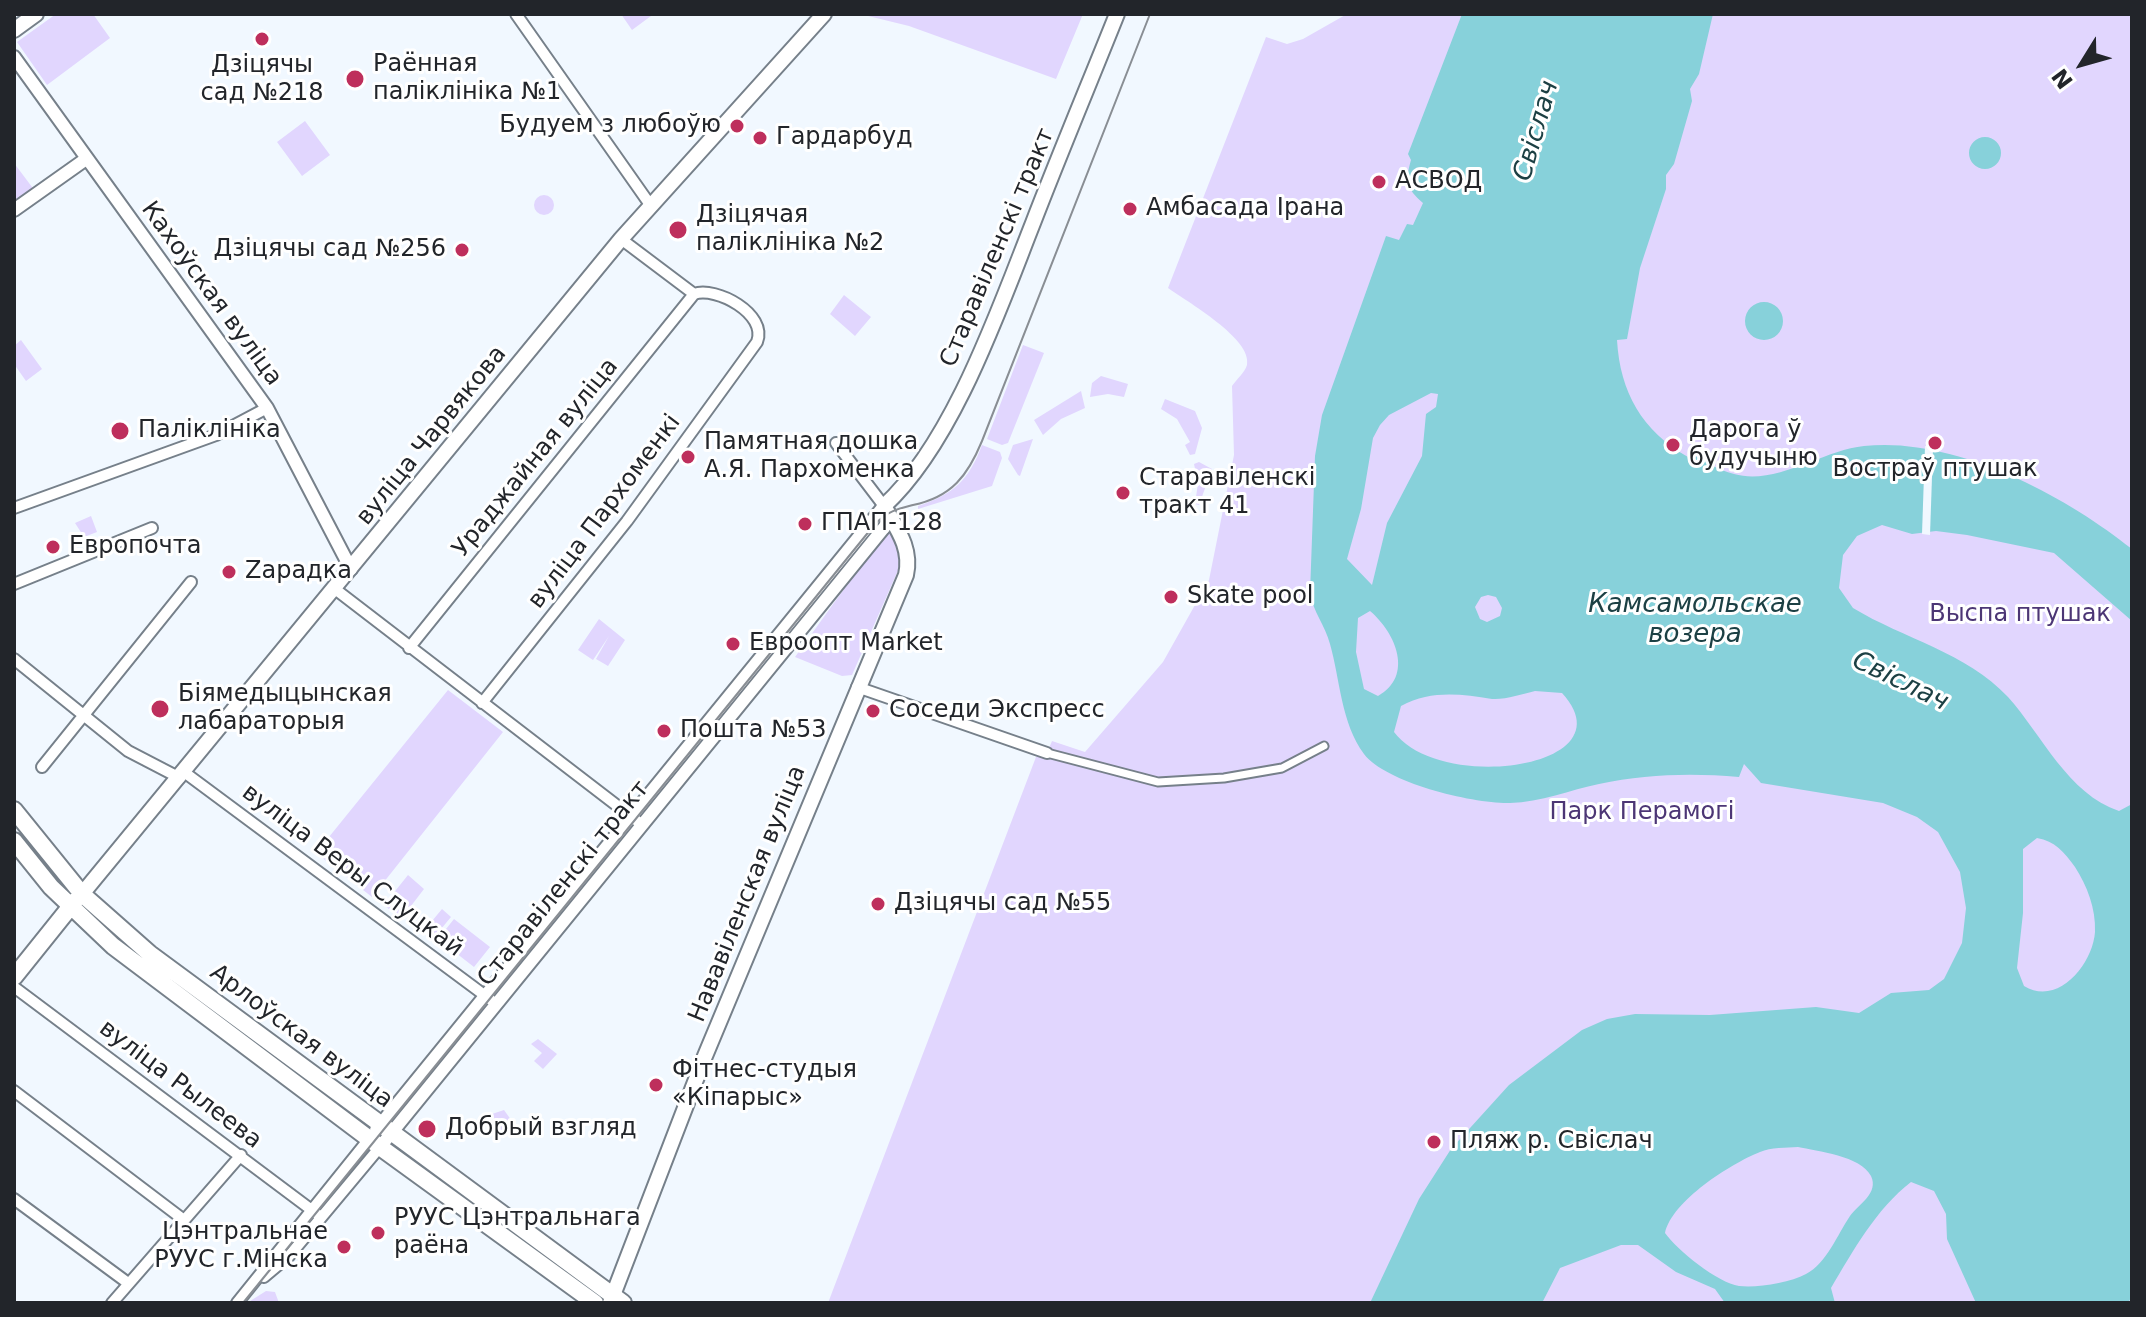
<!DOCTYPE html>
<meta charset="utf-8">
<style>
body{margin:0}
#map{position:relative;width:2146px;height:1317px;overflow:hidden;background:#f1f8ff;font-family:"DejaVu Sans",sans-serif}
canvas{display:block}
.frame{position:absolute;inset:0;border:16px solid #22252a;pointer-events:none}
.north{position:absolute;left:2042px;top:24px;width:80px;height:80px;-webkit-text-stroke:6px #fff;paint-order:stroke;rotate:233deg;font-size:22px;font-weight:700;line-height:32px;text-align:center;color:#22252a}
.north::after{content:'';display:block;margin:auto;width:28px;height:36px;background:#22252a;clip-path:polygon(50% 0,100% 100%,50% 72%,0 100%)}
</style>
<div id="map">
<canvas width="2146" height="1317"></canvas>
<div class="frame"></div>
<div class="north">N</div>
</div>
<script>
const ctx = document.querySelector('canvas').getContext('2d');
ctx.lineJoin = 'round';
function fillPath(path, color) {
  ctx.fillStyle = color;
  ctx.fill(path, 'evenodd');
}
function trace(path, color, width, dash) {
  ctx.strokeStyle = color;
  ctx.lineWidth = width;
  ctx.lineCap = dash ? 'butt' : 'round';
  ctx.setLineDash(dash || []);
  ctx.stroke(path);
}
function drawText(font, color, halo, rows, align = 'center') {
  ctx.font = font + ' "DejaVu Sans",sans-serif';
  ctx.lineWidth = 6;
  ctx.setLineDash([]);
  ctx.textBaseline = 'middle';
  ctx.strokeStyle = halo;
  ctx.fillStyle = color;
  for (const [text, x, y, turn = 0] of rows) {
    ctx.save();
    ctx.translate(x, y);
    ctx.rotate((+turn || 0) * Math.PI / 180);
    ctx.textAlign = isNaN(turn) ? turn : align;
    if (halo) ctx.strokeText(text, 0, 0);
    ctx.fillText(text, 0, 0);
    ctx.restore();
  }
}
fillPath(new Path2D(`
 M56,14h37l17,24 -63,47 -30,-43z
 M621,14h29l1,2 -19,14z
 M860,14h223l-27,65 -147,-53z
 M1347,14h785v1289h-1304l208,-546 11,-4 5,-12 33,11 78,-90 46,-82 25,-125 -2,-69c4,-6 13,-14 15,-21 6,-26 -61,-64 -79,-77l98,-251 21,7 16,-5z
 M305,121l25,34 -28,21 -25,-34z
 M14,163l21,28 -21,15z
 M534 205a10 10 0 1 1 20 0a10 10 0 1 1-20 0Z
 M844,295l27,22 -16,19 -25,-22z
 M21,340l21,29 -16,12 -12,-17v-18z
 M1023,345l21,8 -36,90 -6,2 -15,-6z
 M1101,376l27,8 -4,13 -16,-3 -18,3 2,-14z
 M1081,391l4,17 -24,11 -18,16 -9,-15z
 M1165,399l30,12 7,17 -7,26 -5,1 -5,-10 5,-3 -13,-23 -16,-10z
 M1033,439l-13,37 -2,-1 -10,-16 5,-14z
 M982,445l18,7 2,6 -10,28 -74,23v-3c36,-12 51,-26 64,-61z
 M1199,462l13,7 -13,36 -4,-1 3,-21 -4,-19z
 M91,516l6,16 -13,5 -9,-14z
 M889,531l9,15 2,20 -48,109 -10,1 -47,-19 85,-118z
 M599,619l26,21 -17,26 -12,-7 13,-23 -16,24 -15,-10z
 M448,690l55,42 -131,165 -56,-44z
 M408,875l16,14 -23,30 -17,-14z
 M442,909l9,8 -15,18 -9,-8z
 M454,919l36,28 -16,20 -36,-28z
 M538,1039l19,15 -14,15 -9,-8 8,-8 -11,-9z
 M504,1110l10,14 -13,9 -9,-19z
 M266,1291l9,1 4,11h-32z`), '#e1d6fe');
fillPath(new Path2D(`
 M1462,14h251l-14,60 -9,15 2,12 -18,63 -8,11v14l-26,79 -13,71 -10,1c3,52 25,91 71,117l2,-4c14,8 28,17 44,21 42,12 89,-24 130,-28 89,-10 201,49 268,103v72l-78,-68 -87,-18 -31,-4 -24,3 -30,-9 -25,11 -14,19 -4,33 14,20c51,31 113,44 155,89 34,38 60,97 111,114l13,-7v492l-4,7h-152l-29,-64 -1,-25 -12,-23 -23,-9c-35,27 -58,69 -80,106l4,15h-110l-10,-14 -39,-17 -38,-27h-17l-61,23 -18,35h-172l49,-104 32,-50 58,-64 73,-55 25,-11 28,-5 75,1 106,-8 43,6 32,-20 38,-3 15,-11 18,-36 4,-35 -6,-36 -22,-40 -21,-15 -34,-14 -122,-20 -17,-19 -5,13c-47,-4 -93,-3 -140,7 -29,6 -58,18 -89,19 -36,1 -124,-20 -146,-49 -23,-31 -24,-75 -34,-110 -5,-19 -17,-32 -20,-51l5,-137 7,-41 64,-179 13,4 8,-16 6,1 10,-22c-17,-15 -18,-22 -12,-43l-3,-6zM1431,393l7,1 -2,13 -10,7 -4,42 -35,67 -15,62 -25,-26 14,-50 12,-71 7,-13 9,-10zM1488,595l8,2 6,11 -2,8 -13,6 -7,-3 -5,-12 6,-10zM1370,611c26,22 44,65 8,85l-14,-7 -8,-37 2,-34zM1535,691l27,2c69,75 -122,101 -168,39l7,-26c30,-16 59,-12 91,-7 13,1 30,-5 43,-8zM2037,838c18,3 27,14 38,29 12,19 21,41 20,65 -2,31 -36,75 -71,54l-7,-18 6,-55v-64zM1798,1147c19,4 63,9 73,29 8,17 -12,28 -21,40 -13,19 -23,47 -44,58 -17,9 -48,14 -67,12 -21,-3 -62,-36 -74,-53 7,-32 65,-69 95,-81 11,-5 26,-4 38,-5z
 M1969 153a16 16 0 1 1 32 0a16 16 0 1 1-32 0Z
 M1745 321a19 19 0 1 1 38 0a19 19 0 1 1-38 0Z`), '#87d1da');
fillPath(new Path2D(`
 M1925,446l8,2 -3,87 -8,-1z`), '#f1f8ff');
const pedestrian = new Path2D(`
 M1047,753l111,29 66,-4 58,-10 42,-22`);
const minor = new Path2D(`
 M516,14l135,192
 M621,239l73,55
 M836,443l48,63
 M14,508l202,-73 51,-27
 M14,584l138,-56
 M335,589l306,235
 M409,648l285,-354
 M14,659l114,92 52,27
 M857,687l190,66
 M482,703l145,-182 130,-179c11,-28 -41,-56 -63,-48
 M42,767l149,-185
 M184,772l307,228
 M14,987l307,230
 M14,1091l170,129
 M14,1199l114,84
 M264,1277l25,-21 91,-109
 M112,1303l129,-148
 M237,1303l132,-164`);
const tertiary = new Path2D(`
 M14,57l253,351 84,161
 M14,210l72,-51
 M376,1130l508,-624
 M380,1147l511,-628`);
const secondary = new Path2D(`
 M14,30l22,-16
 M82,894l539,-655 203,-225
 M610,1303l95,-247 201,-481c6,-27 -9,-46 -22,-69 69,-63 115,-197 149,-283 27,-70 56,-139 84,-209`);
const primary = new Path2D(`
 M14,810l68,84 68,60 473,349
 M14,841l37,46 62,59 267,201 215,156
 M14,977l61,-76`);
trace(pedestrian, '#76808a', 11);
trace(minor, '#76808a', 14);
trace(tertiary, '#76808a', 16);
trace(secondary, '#76808a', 18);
trace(primary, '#76808a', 20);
trace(pedestrian, '#fff', 7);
trace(minor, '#fff', 10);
trace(tertiary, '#fff', 12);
trace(secondary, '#fff', 14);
trace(primary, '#fff', 16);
trace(new Path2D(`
 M243,1303l632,-779c13,-13 22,-15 38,-19 39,-8 55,-30 69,-64l168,-427`), '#898e94', 2);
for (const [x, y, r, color] of [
 [262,39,8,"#be2f5c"],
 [355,79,10,"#be2f5c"],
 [737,126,8,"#be2f5c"],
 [760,138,8,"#be2f5c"],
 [1379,182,8,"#be2f5c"],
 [1130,209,8,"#be2f5c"],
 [678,230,10,"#be2f5c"],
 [462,250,8,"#be2f5c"],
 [120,431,10,"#be2f5c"],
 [1935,443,8,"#be2f5c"],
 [1673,445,8,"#be2f5c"],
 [688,457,8,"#be2f5c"],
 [1123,493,8,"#be2f5c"],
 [805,524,8,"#be2f5c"],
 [53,547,8,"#be2f5c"],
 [229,572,8,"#be2f5c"],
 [1171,597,8,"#be2f5c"],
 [733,644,8,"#be2f5c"],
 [160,709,10,"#be2f5c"],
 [873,711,8,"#be2f5c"],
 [664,731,8,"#be2f5c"],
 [878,904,8,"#be2f5c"],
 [656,1085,8,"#be2f5c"],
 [427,1129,10,"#be2f5c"],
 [1434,1142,8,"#be2f5c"],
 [378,1233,8,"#be2f5c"],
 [344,1247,8,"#be2f5c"]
]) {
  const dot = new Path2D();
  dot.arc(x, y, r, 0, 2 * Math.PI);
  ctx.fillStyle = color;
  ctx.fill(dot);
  trace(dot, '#fff', 3);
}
drawText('24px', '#22252a', '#fff', [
 ["Раённая",373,65],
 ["паліклініка №1",373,93],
 ["Дзіцячы",262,66,"center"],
 ["сад №218",262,94,"center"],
 ["Будуем з любоўю",721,126,"right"],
 ["Гардарбуд",776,138],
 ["АСВОД",1395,182],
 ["Амбасада Ірана",1146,209],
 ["Дзіцячая",696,216],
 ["паліклініка №2",696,244],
 ["Дзіцячы сад №256",446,250,"right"],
 ["Паліклініка",138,431],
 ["Дарога ў",1689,431],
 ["будучыню",1689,459],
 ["Памятная дошка",704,443],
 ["А.Я. Пархоменка",704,471],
 ["Востраў птушак",1935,470,"center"],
 ["Старавіленскі",1139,479],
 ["тракт 41",1139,507],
 ["ГПАП-128",821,524],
 ["Европочта",69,547],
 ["Zарадка",245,572],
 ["Skate pool",1187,597],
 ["Евроопт Market",749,644],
 ["Біямедыцынская",178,695],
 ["лабараторыя",178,723],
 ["Соседи Экспресс",889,711],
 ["Пошта №53",680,731],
 ["Дзіцячы сад №55",894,904],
 ["Фітнес-студыя",672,1071],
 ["«Кіпарыс»",672,1099],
 ["Добрый взгляд",445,1129],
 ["Пляж р. Свіслач",1450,1142],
 ["РУУС Цэнтральнага",394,1219],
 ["раёна",394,1247],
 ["Цэнтральнае",328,1233,"right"],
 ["РУУС г.Мінска",328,1261,"right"]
], 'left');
drawText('24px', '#22252a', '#fff', [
 ["Старавіленскі тракт",998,248,-67],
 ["Кахоўская вуліца",211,294,54],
 ["вуліца Чарвякова",432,436,-51],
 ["Ураджайная вуліца",536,458,-51],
 ["вуліца Пархоменкі",605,512,-53],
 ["вуліца Веры Слуцкай",352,871,37],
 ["Старавіленскі тракт",564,884,-51],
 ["Нававіленская вуліца",748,894,-68],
 ["Арлоўская вуліца",301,1037,37],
 ["вуліца Рылеева",180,1085,37]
]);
drawText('24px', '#4c3675', '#fff', [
 ["Выспа птушак",2020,615],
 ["Парк Перамогі",1642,813]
]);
drawText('italic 26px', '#1c4044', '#fff', [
 ["Свіслач",1537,131,-74],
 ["Камсамольскае",1695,605],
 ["возера",1695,635],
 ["Свіслач",1900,682,26]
]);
</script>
